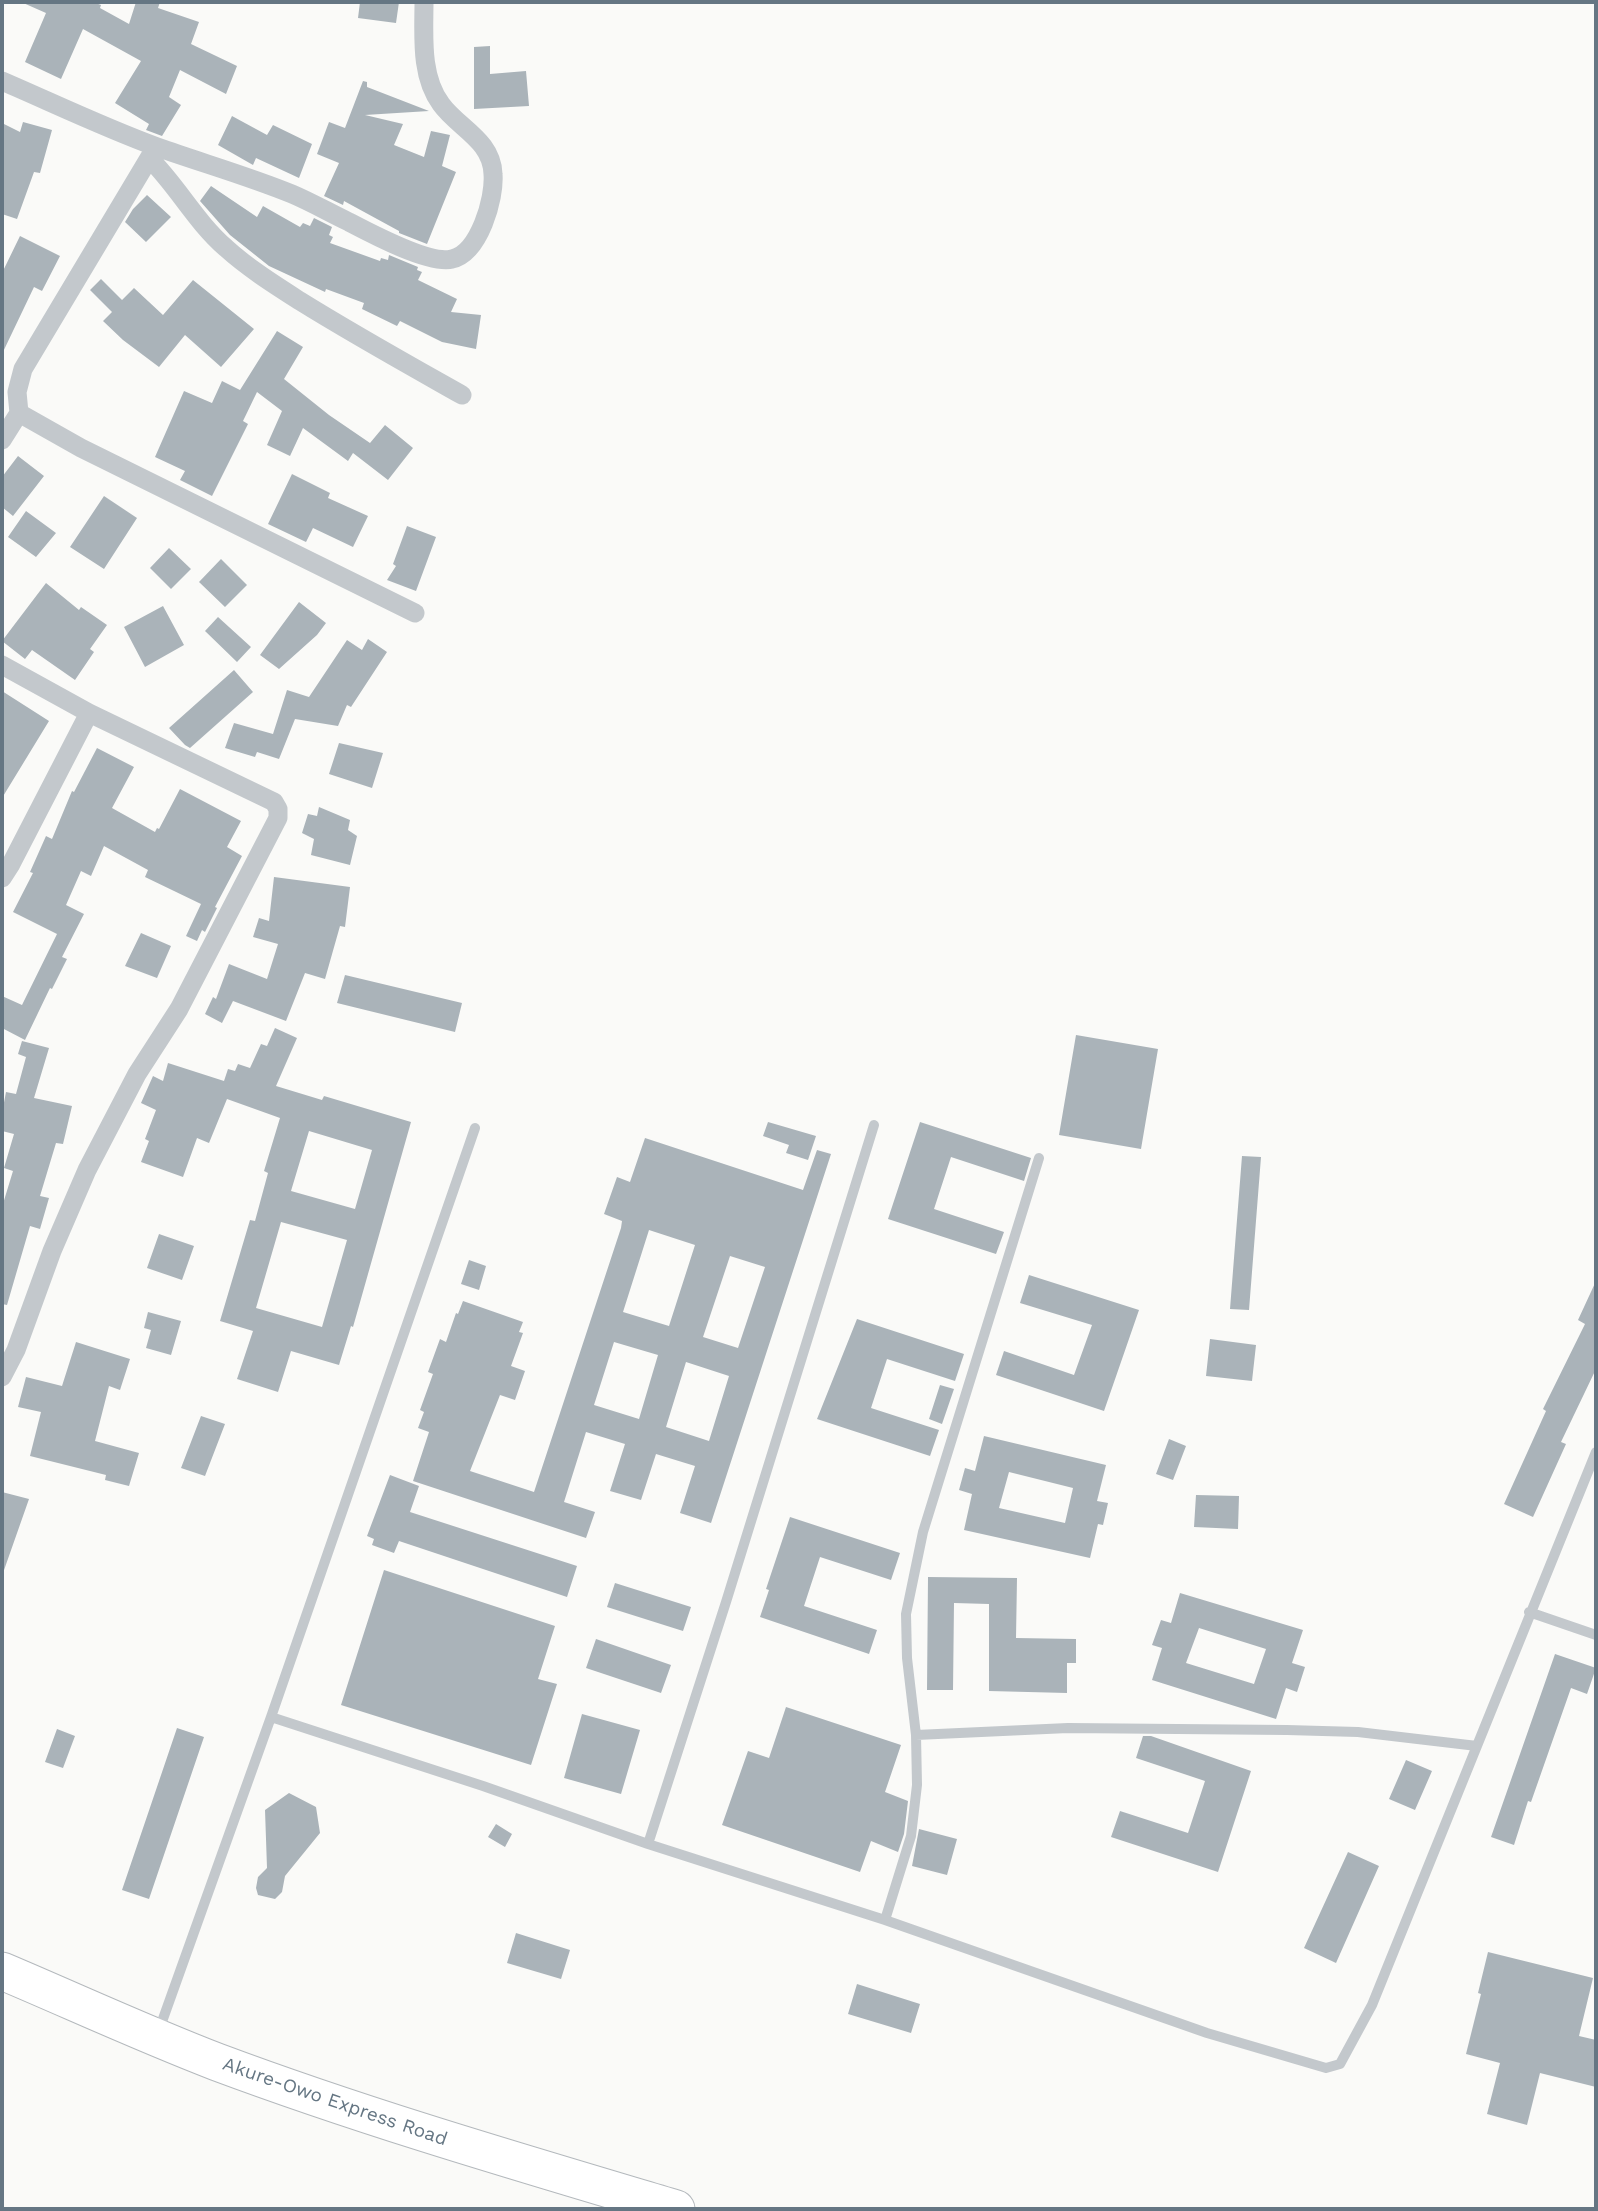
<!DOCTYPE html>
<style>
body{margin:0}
#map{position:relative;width:1598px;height:2211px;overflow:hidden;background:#fafaf8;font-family:"Work Sans",sans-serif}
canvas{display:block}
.frame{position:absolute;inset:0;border:4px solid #657683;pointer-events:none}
</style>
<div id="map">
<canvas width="1598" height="2211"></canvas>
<div class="frame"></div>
</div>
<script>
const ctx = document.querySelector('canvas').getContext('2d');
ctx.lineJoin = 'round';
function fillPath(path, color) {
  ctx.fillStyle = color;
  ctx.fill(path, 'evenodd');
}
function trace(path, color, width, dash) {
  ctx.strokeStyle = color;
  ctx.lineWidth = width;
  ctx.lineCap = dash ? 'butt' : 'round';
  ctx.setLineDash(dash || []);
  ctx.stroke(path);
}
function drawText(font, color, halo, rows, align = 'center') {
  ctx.font = font + ' "Work Sans",sans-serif';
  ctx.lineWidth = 7;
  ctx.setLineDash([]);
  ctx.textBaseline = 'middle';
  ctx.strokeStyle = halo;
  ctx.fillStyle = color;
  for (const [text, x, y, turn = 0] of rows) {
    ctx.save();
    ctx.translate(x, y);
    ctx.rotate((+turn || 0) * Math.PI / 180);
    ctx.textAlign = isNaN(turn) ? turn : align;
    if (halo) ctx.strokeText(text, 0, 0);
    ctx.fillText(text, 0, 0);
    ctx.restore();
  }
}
fillPath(new Path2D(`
 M21,2h72l8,3 -1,3 29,16 7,-22h24l-2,6 41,14 -8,22 46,22 -11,28 -46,-24 -11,27 12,8 -19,31 -16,-6 3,-6 -34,-21 26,-42 -58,-32 -22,50 -36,-17 21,-49z
 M360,2h39l-3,21 -38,-5z
 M490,46v28l36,-3 3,35 -55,3v-62z
 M363,81l4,1v5l62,24 -64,4 38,9 -9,21 30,12 7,-26 19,4 -8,31 14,6 -29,72 -28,-11v-2l-55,-30 -1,4 -19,-9 15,-33 -22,-9 12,-32 16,6z
 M232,116l35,19 6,-10 39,19 -13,34 -43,-20 -3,7 -35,-20z
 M23,122l29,8 -12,43 -6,-1 -17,47 -15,-5v-91l18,9z
 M211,186l46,31 6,-11 37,21 3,-4 7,3 4,-8 18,9 -3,8 4,2 -3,6 50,18 1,-3 7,2 1,-5 29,12 -1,3 5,2 -4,8 39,19 -6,13 30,3 -5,34 -34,-7 -42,-21 -3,5 -35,-17 2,-6 -38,-14 -1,3 -56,-26 -39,-31 -30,-34z
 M147,195l24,22 -25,25 -21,-20 8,-13z
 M20,236l40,20 -18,35 -8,-4 -32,67v-81z
 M101,279l21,21 12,-12 29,27 30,-35 61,49 -33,38 -36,-32 -26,32 -36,-27 -20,-19 9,-9 -22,-22z
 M277,331l26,16 -19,32 45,36 41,28 15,-18 28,23 -25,32 -35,-27 -5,8 -45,-33 -13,28 -23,-11 15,-34 -25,-19 -14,29 5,3 -36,72 -32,-16 5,-9 -30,-14 29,-66 28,12 10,-22 18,9z
 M18,456l26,20 -31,40 -11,-9v-30z
 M292,474l38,19 -2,5 40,18 -15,31 -40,-19 -7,14 -38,-18z
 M104,496l33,22 -33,51 -34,-22z
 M26,511l30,22 -20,24 -28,-20z
 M407,526l29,11 -20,54 -29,-11 9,-14 -3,-2z
 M169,548l22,21 -20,20 -21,-21z
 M221,559l26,26 -22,22 -26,-25z
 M46,583l33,27 2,-3 26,18 -17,24 4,3 -19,28 -43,-30 -7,9 -23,-18z
 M299,602l27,21 -9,12 -38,34 -19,-14z
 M163,606l21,39 -39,22 -21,-40z
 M218,617l33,30 -14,15 -32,-31z
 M368,639l19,13 -36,55 -4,-2 -9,21 -43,-7 -16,40 -22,-7 -2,5 -30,-9 9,-25 39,11 14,-44 22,7 38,-57 15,10z
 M234,670l19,22 -63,56 -5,-3 -16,-17z
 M2,691l47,30 -47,77z
 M339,743l44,10 -11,35 -43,-14z
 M97,748l37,19 -22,41 43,24 2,-4 2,1 21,-40 61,32 -14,26 15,9 -27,51 2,1 -12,24 -3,-2 -5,11 -11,-5 15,-32 -56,-27 3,-7 -44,-24 -13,30 -10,-5 -15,34 18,9 -22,43 5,2 -15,30 -2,-1 -25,52 -23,-12v-32l20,9 35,-71 -44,-22 20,-39 -3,-1 16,-36 6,3 20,-48 2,1z
 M319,807l31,13 -2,10 9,6 -7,29 -39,-10 3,-16 -12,-6 6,-19 9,2z
 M274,877l76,10 -5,40 -5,-1 -15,53 -20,-6 -19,48 -53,-20 -11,22 -17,-9 8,-17 3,2 13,-35 38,15 11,-35 -25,-7 6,-19 10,3z
 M141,933l30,13 -14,32 -32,-12z
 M345,975l117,28 -7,29 -118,-29z
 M275,1028l22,10 -21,48 46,14 2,-4 87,26 -58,205 -2,-1 -12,39 -48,-14 -13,41 -41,-13 16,-48 -33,-10 30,-101 5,1 13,-48 -4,-2 16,-53 -53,-19 -18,44 -12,-5 -14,39 -42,-15 8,-21 -4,-2 11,-29 -15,-7 12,-27 10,5 5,-18 56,18 4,-12 7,2 3,-7 12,4 11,-24 6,2zM309,1131l63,19 -17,59 -64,-18zM281,1222l66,18 -25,87 -66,-19z
 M1076,1035l82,14 -17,100 -82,-14z
 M22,1041l27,7 -15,50 38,8 -9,38 -7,-1 -16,53 9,2 -9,31 -10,-3 -23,79 -5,-1v-97l11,-36 -9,-3 10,-34 -12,-3v-18l4,-21 10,2 10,-37 -8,-3z
 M768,1122l48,14 -8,24 -22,-7 3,-8 -26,-9z
 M920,1122l111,36 -7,23 -73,-24 -17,52 70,23 -8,22 -108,-35z
 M645,1138l158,52 14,-40 14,4 -120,369 -31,-10 15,-47 -39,-12 -15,46 -31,-9 15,-47 -39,-12 -22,70 31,10 -9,26 -173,-57 16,-49 -11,-4 6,-16 -4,-2 13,-36 -5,-2 12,-33 6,3 10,-29 2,1 5,-13 60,21 -4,10 4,1 -12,33 14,5 -10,29 -15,-5 -30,76 64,21 87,-264 1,-7 -18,-7 13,-37 13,5zM649,1230l46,15 -26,81 -46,-14zM730,1256l35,11 -27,81 -35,-11zM614,1342l44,13 -19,64 -45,-14zM686,1362l43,14 -20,65 -43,-14z
 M1242,1156l19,1 -12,153 -19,-1z
 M159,1234l35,12 -12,34 -35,-12z
 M469,1260l17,6 -7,24 -18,-6z
 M1029,1275l110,35 -35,101 -108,-36 8,-24 70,24 18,-50 -72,-22z
 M1596,1281v88l-35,73 5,2 -33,73 -29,-13 42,-93 -3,-2 42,-85 -7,-4z
 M148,1312l33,9 -10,34 -25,-7 5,-18 -7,-2z
 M857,1319l107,35 -9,27 -68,-22 -16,49 68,22 -9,26 -113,-37z
 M1210,1339l46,6 -4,36 -46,-5z
 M76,1342l54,17 -10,31 -11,-4 -14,55 44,12 -10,33 -24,-6 1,-5 -76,-19 11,-44 -23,-5 8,-30 36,9z
 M940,1385l14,4 -12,35 -13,-5z
 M201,1416l24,8 -20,52 -24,-8z
 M984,1436l122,29 -9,36 11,2 -5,22 -5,-1 -8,34 -126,-28 8,-36 -13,-4 6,-22 10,3zM1009,1472l64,16 -8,35 -66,-15z
 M1169,1439l17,7 -13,34 -17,-6z
 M390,1475l29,11 -9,26 167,54 -10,31 -168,-56 -5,12 -22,-8 2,-6 -7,-3z
 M2,1492l27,7 -26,74 -1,-1z
 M1196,1495l43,1 -1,33 -44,-2z
 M790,1517l110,36 -9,27 -71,-23 -16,49 73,24 -8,24 -109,-37 9,-27 -3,-1z
 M384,1570l171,56 -17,53 19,5 -26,81 -190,-60z
 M928,1577l89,1 -1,60 60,1v24h-9v30l-78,-2v-87l-35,-1 -1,87h-26z
 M615,1583l76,24 -8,24 -76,-24z
 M1180,1593l123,37 -11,33 13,4 -8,25 -11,-4 -10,31 -124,-39 10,-32 -10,-3 9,-25 10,3zM1199,1628l67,21 -12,35 -68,-21z
 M596,1639l75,26 -10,28 -75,-25z
 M1555,1654l41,14 -9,26 -16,-6 -40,114 -3,-1 -14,44 -23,-8z
 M786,1707l115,38 -16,47 23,9 -4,33 -6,18 -27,-11 -11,31 -138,-47 26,-74 21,7z
 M582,1714l58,16 -19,64 -57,-16z
 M177,1728l27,9 -55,162 -27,-9z
 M57,1729l18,7 -12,32 -18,-6z
 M1143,1736h8l100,35 -33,101 -107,-35 9,-26 68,22 17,-52 -69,-23z
 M1406,1760l26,11 -17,39 -26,-11z
 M289,1793l27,14 4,26 -35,43 -3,16 -7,7 -17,-4 -2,-7 2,-11 9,-9 -2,-58z
 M496,1824l16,10 -7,13 -17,-10z
 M919,1829l38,10 -10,36 -35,-9z
 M1348,1852l31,14 -43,97 -32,-15z
 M516,1933l54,17 -9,29 -54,-16z
 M1488,1952l105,26 -14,58 17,4v47l-56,-14 -13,52 -40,-11 13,-51 -34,-9 15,-60 -3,-1z
 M857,1984l63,20 -9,29 -63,-19z`), '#aab3b9');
const highway = new Path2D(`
 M2,1971c71,30 142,63 215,91 150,56 305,101 459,147`);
trace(highway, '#b4b9bd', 39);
trace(new Path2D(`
 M1529,1612l67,23
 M271,1717l212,69 165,58 237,76 322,113 119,35 14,-4 32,-59 224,-553
 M916,1735l152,-7 219,2 71,2 119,14
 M648,1844l78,-242 148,-477
 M885,1920l26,-84 6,-51 -1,-50 -9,-77 -1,-44 17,-82 116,-374
 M159,2030l112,-313 204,-589`), '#c3c8cc', 10);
trace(new Path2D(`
 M2,81c51,22 103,47 155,66 45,16 91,29 135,47 19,8 38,19 57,28 21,11 81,43 103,37 27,-6 43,-60 41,-85 -1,-34 -35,-46 -52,-70 -21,-28 -17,-69 -17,-102
 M150,159c28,28 46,63 76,89 22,20 49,37 74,53 53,33 107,63 162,94
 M19,413l62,35 334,165
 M2,440l17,-27 -2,-21 6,-23 131,-219
 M2,665l87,48 185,89 4,7v9l-99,191 -42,65 -50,96 -35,81 -36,99 -14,27
 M2,878l9,-14 78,-151`), '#c3c8cc', 19);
trace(highway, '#fff', 37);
drawText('19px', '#657683', '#fff', [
 ["Akure-Owo Express Road",335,2102,19]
]);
</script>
